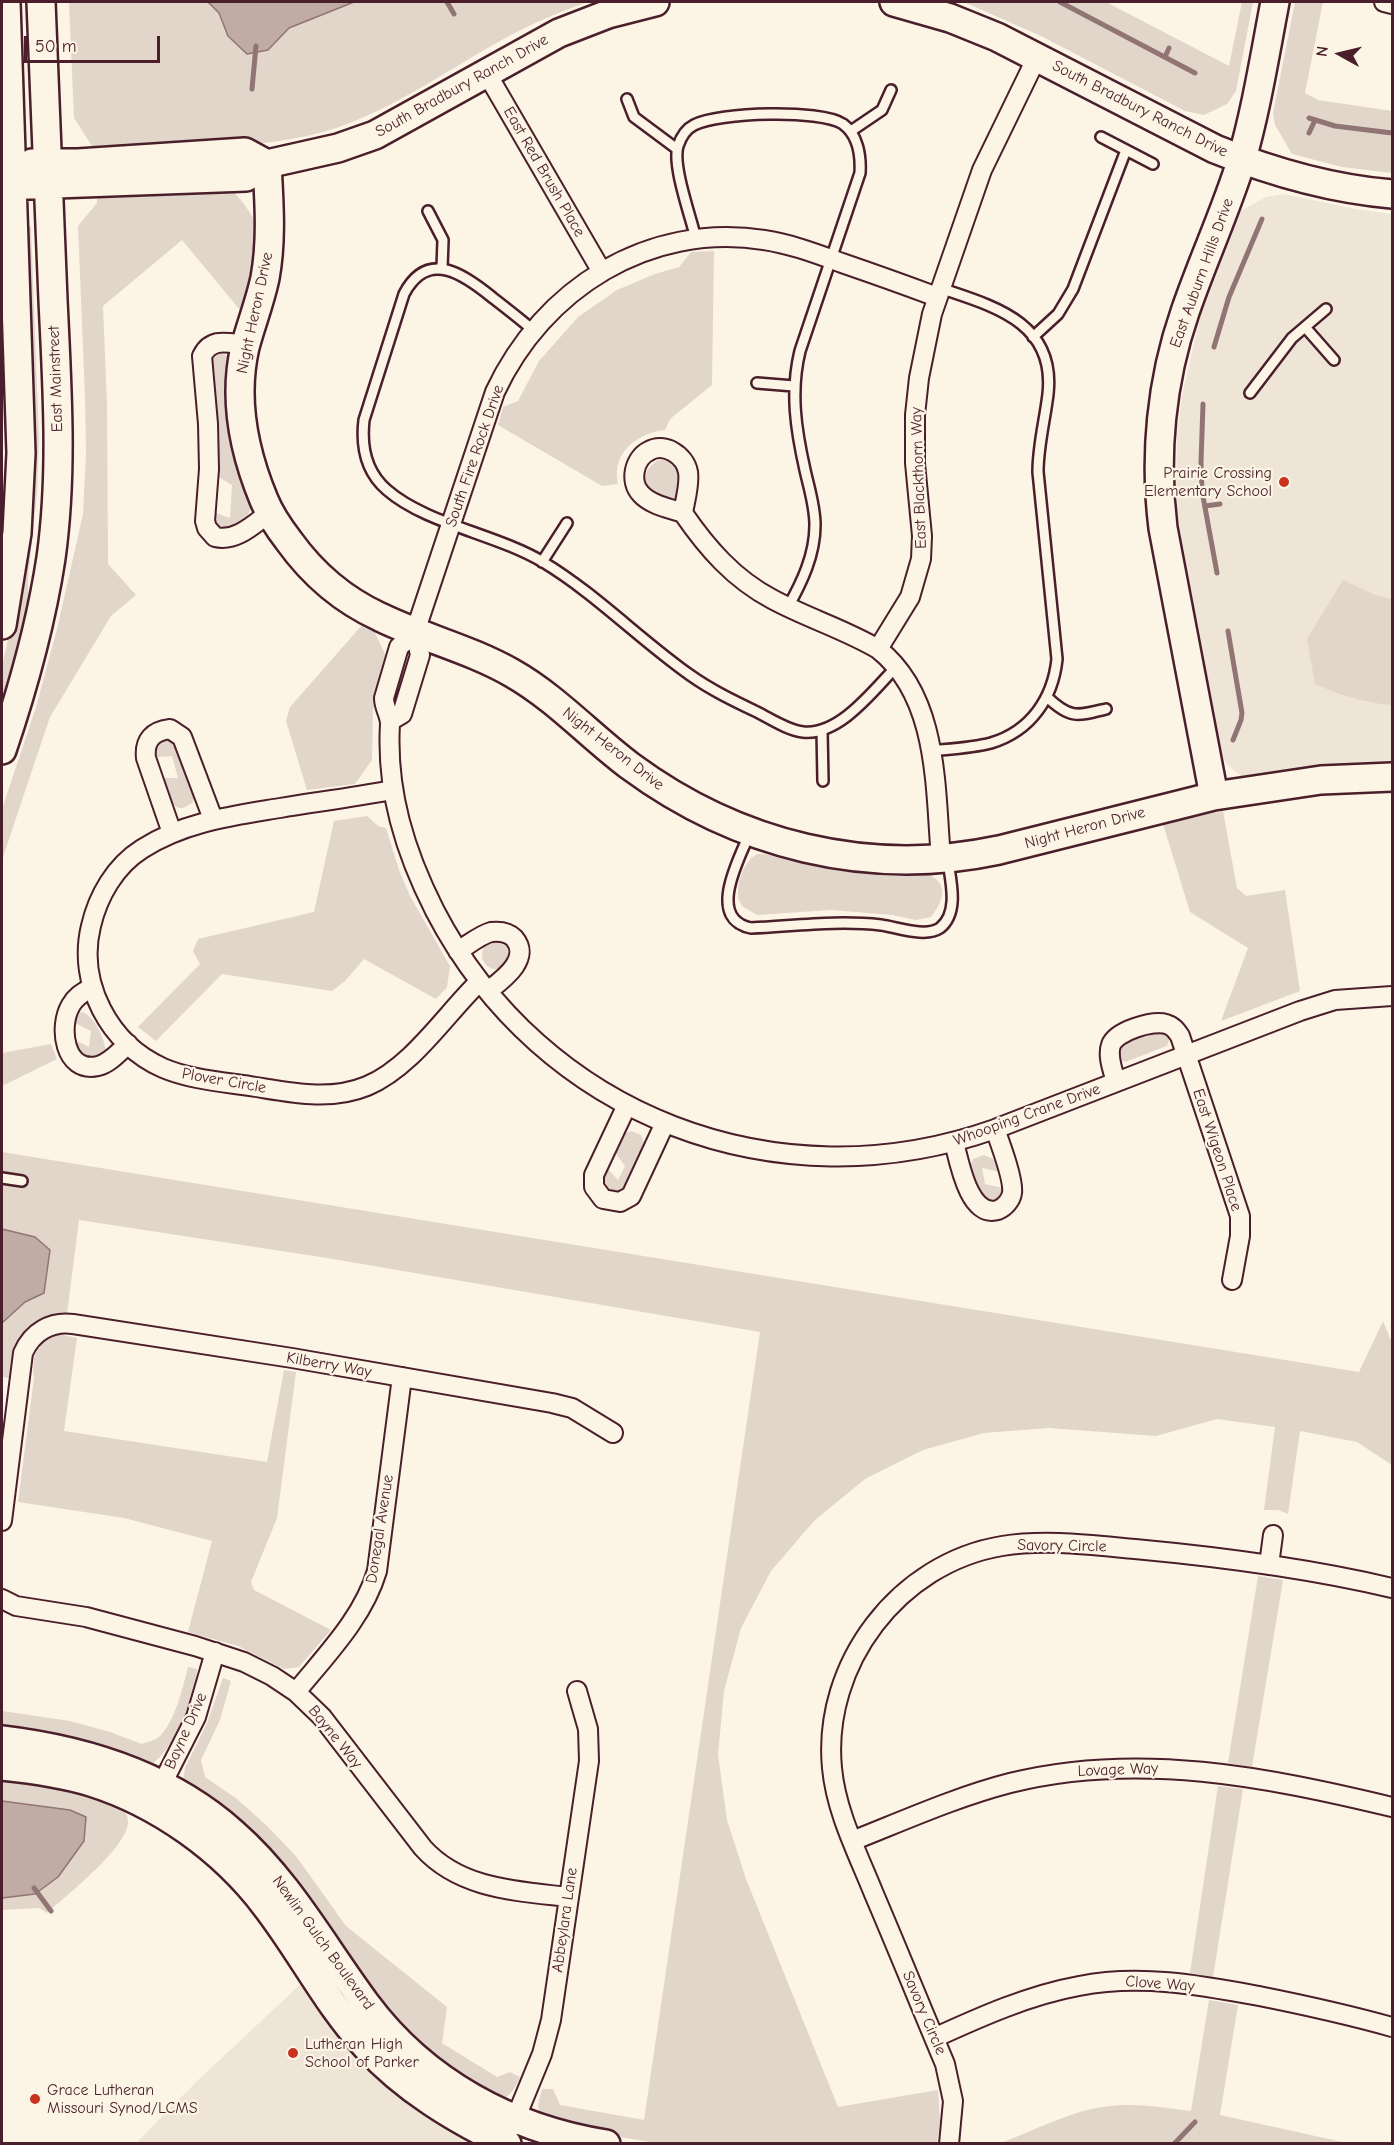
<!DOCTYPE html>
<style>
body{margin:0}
#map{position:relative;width:1394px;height:2145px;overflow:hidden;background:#fcf5e5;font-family:"Comic Neue",sans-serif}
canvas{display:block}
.frame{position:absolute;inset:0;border:3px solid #4a1f2b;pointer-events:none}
.north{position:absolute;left:1310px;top:24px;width:60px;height:60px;-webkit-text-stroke:4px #fcf5e5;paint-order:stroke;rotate:278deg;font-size:16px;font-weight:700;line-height:24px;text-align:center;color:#4a1f2b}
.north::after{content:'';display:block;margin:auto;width:21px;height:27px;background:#4a1f2b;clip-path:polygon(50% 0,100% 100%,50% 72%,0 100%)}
.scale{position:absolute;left:24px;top:36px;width:136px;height:27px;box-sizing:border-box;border:3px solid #4a1f2b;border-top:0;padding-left:8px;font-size:18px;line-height:21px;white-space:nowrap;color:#4a1f2b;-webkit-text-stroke:4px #fcf5e5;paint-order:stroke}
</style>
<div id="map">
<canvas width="1394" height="2145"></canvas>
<div class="frame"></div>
<div class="north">N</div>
<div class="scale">50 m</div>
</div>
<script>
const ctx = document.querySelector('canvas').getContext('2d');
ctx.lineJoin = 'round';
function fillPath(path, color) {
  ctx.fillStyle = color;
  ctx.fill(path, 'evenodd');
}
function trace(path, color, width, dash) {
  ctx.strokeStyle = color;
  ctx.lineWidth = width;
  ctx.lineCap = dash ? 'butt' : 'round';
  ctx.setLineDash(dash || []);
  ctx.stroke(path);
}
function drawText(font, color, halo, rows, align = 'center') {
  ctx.font = font + ' "Comic Neue",sans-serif';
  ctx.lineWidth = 4.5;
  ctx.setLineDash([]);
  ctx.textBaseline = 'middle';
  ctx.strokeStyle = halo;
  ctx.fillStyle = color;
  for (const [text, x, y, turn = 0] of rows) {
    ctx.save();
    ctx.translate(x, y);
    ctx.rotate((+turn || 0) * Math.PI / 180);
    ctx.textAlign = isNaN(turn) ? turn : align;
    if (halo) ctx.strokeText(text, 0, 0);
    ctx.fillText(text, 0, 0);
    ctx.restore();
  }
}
fillPath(new Path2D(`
 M1285,194l70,15 37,5v550l-91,5 -59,8 -15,-13 -5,-9 -42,-224 -4,-33 1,-63 5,-39 18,-79 40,-106 26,-14z
 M305,1980l174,164h-344l61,-62z`), '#eee5d7');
fillPath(new Path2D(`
 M69,2h518c-30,11 -59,23 -87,39 -54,30 -105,67 -164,87 -73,24 -159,18 -235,21l-9,-3 -18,-28z
 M964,2h142l123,64 13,-64h11l-17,89 -9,13 -23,11 -19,-4 -142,-74z
 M1295,2h28l-18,91 13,7 74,11v62l-50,-6 -50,-13 -17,-29 -2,-12z
 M229,186l15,18 10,15v35l-5,27 -9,29 -58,-70 -79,66 4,99 1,159 28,31 -25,21 -61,101 -48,143v-51l34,-102 22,-82 25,-111 3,-60 -1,-57 -7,-171 19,-23v-7z
 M28,224l3,3 8,213 -2,54 -9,83v40l-26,102v-53l15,-66 9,-375z
 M714,251l-2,134 -42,34 -5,11c-20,2 -42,14 -47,35 -2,6 -1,13 0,19l-16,2 -104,-61 5,-18 15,-6 21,-40 39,-44 39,-27 38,-16 24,-7 12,-15z
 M217,352l11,4 1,3c-4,35 -3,69 7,103 4,16 12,30 15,45 -4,16 -17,24 -33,22l-5,-8v-9l17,6 2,-33 -15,-9v-62l-7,-49 2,-10z
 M659,460c25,1 20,18 18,37l-3,2c-7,-1 -17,-4 -23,-8 -13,-10 -3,-26 8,-31z
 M1343,580l32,15 17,4v106c-27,-2 -52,-10 -77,-21l-8,-45z
 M362,625l12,6 13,27 -14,52 -1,50 -17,24 -48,6 -21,-69 4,-14z
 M167,737l9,5 19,51 -2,9c-21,18 -25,-9 -31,-24h16l-6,-22 -16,1 -2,-10 6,-8z
 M1223,811l14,77 9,8 39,-6 15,101 -79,30 27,-73 -58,-36 -27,-88z
 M367,816l11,10 8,2 13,42 11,26 40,70 -3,21 -11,12 -72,-40 -19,22 -13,10 -110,-17 -66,67 -18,-14 62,-63 -7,-13 5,-12 116,-27 20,-91z
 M757,854h7c43,11 87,21 132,22 12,0 31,-5 41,4 11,11 2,27 -6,37l-15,3 -24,-5 -61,-5 -74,5 -15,-9 -4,-8v-7l1,-10 5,-13 7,-10z
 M482 955a14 14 0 1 1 28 0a14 14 0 1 1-28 0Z
 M82,1012c11,2 26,31 23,42 -17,8 -26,3 -32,-15l16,8 2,-16 -16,-8 4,-10z
 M1160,1032l7,1 3,4 -3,9 -42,16 -7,-4c-2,-21 27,-22 42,-26z
 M51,1044l6,15 -55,27v-33z
 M631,1131l10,4 4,10 -22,45 -8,3 -9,-2c-5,-9 -4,-15 1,-23l11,12 7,-14 -11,-15 10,-17z
 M2,1152l1357,220 24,-51 9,22v122l-35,-23 -57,-11 -12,83 -10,-4h-14l11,-83 -58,-8 -61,17 -107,-8 -65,5 -61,17 -58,29 -51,42 -43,50 -30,57 -17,63 -6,64 9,65 19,59 92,228 100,-17 2,31 -3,22 -274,1 -75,-12 -48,-18 -2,-9 4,-16h11l7,16 84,15 116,-788 -433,-74 -248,-38 -12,94c-21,1 -47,14 -54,35 -2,9 -3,20 -4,29l-7,-1z
 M984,1155l9,4 7,13 -18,-4 3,16 18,4 -2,9 -8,6c-17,-3 -18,-22 -23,-36l3,-8z
 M59,1334l18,4 -13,93 203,31 17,-92 12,2 -19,146 -26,64 3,8 77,40 -32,37 -15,2 -46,-23 -50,-14 24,-91 -88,-23 -106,-16 16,-124c-3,-21 3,-39 25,-44z
 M1258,1576l25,4 -31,187 -24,-4z
 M188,1667l9,2c0,22 -27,93 -50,96l-145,-33v-21l68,10 40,11 32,12c5,-2 14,-4 17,-7 16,-15 24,-50 29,-70z
 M223,1678l8,3 -11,39 -19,40 4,17 32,22 30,27 29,30 50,70 101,81 -5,36 55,34 13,-5 10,5c-5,10 -9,20 -20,23l-72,-43 -243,-272 -2,-4 2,-13 22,-45z
 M2,1776l64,11 54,18c4,5 8,10 8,17 0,25 -62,74 -81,91l-8,-5 -37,2z
 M1218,1786l25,3 -30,188 -23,-4z
 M1209,2000l29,5 -18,110 127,28h-346c29,-11 71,-32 101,-36 30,-5 59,0 89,4z`), '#e2d5ca');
const water = new Path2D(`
 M208,2h146l-65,26 -21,22 -21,4 -19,-18 -9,-23z
 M2,1229l33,8 15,13 -6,43 -19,9 -23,21z
 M2,1801l68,9 16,7 -2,24 -26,36 -23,17 -33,4z`);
fillPath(water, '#c0aca5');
trace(water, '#917474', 1.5);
trace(new Path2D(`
 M447,2l7,12
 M1060,2l135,71
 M1165,57l4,-9
 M252,89l4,-43
 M1309,118l26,8 57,7
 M1309,133l6,-13
 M1214,347l15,-50 33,-78
 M1203,404l-2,58 1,29 15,82
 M1205,506l15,-2
 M1228,631l14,82 -1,7 -8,20
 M34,1888l17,23
 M1174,2144l21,-22`), '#917474', 5);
const lane = new Path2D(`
 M627,99l7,18 43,32
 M851,131l31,-21 9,-20
 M1101,137l52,27
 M428,211l15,29 -1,28
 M696,239c-5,-22 -24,-73 -18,-93 3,-9 8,-17 16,-21 25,-13 126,-16 149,-1 15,11 18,32 17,49l-60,178c-10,41 -4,79 5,119 4,18 10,36 10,55 0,30 -13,57 -27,82
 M1305,327l29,33
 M533,330c-13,-11 -27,-22 -40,-32 -28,-23 -65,-50 -89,-4l-40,126c-3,26 2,52 23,70 39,34 109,44 156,72 53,32 96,77 147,113 21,15 44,26 67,37 14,7 30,18 46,20 36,4 70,-41 93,-65
 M1033,337l25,-23 15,-25 53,-139
 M757,383l37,3
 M1250,393l42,-55 34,-29
 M542,562l25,-39
 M1047,697c23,22 30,19 59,12
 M822,730l1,51
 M930,751c20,-2 42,-3 61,-8 40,-12 62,-45 66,-84l-19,-187c0,-27 7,-52 10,-78 8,-72 -55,-88 -108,-106
 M749,835c-10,24 -43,84 2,93 44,-2 86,-8 130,-3 16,2 44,13 59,3 19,-15 11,-46 8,-66
 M2,1178l20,3`);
const street = new Path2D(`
 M1384,2l8,2
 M486,72l116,200
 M937,297c-32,-12 -63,-23 -95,-34 -25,-9 -51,-19 -78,-23 -116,-18 -221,49 -269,152l-80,240 -16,15 -15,51c0,10 6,17 6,26 -4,67 15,128 45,187 107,206 343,295 560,218l305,-118 35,-11 57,-4
 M246,345c-18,-2 -35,-8 -44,11l6,68 1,45 -4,52 2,7 8,9c21,5 38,-12 54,-24
 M683,513c-14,-5 -32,-8 -42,-19 -12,-12 -7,-36 8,-43 15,-9 36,4 39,21 2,13 -3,28 -5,41 24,35 51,66 89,86 35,19 72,30 106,50
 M390,721l12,-7 18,-59 -5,-23
 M392,790c-37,7 -75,12 -112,18 -48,8 -96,14 -138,41 -27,17 -44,47 -51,77 -14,57 18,118 72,142 28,12 62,14 93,19 37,6 75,14 111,-1 45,-19 78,-71 112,-104
 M172,833l-26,-75c-2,-18 7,-27 24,-29l12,8 31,82
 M941,859c-6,-71 -2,-162 -63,-210l32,-52 11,-38 1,-23 -7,-73v-48l4,-37 13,-64 50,-144 55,-113
 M458,951c10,-6 22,-16 33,-19 8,-1 17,0 23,6 18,21 -12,42 -26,53
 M92,987c-8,5 -16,9 -21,18 -13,21 -7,69 27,61 12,-3 21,-14 30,-22
 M1116,1082c-3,-11 -9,-26 -5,-37 5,-14 42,-25 55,-21 7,2 10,6 14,12l60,180v20l-8,44
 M627,1105l-33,70v12l9,12 17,3 11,-6 34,-73
 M954,1142c5,19 15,77 44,68 7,-3 13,-10 14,-17 2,-13 -12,-50 -17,-64
 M2,1521l21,-168c9,-21 28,-32 50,-29l219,34 260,45 20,5 41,25
 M1269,1565l4,-30
 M2,1599l14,7 70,11 109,29 49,16 28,14 24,16 26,25 101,131c37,41 93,43 145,49
 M296,1692c30,-37 67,-74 81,-121l25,-194
 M157,1794l39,-77 19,-65
 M852,1841c53,-21 104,-44 158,-58 128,-32 257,-6 382,24
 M934,2038c46,-21 95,-43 145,-52 61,-12 120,-1 180,10 45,9 90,19 133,31
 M512,2127l30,-73 9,-34 38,-259 -1,-32 -11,-38
 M949,2144l4,-43 -8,-37c-24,-57 -47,-114 -71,-170 -16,-40 -38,-82 -42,-126 -10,-104 67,-205 170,-222 43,-7 89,-1 133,3 86,8 173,19 257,39`);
const secondary = new Path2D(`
 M894,2l56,16 47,19 218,112c57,23 117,40 177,45
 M32,163h46l167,-11 22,12
 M267,164c2,38 5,76 -2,114 -5,24 -14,46 -20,69 -12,52 -1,105 19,153 6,15 15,28 25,41 23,32 54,59 91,76 43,21 90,32 132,56 44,25 78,63 118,93 107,79 238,112 369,84l215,-54 107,-16 71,-3
 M2,186l244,-9 21,-13 71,-16 37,-13 184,-102 49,-19 47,-12
 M2,625l15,-92 4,-80 -15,-451
 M2,750c21,-62 39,-126 49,-192 12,-86 6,-172 2,-258 -4,-99 -8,-199 -12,-298
 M1214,796l-51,-268c-9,-72 -2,-147 22,-216 17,-50 40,-99 56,-150 15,-51 24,-108 34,-160
 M2,1740c84,10 166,35 231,93 55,48 90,113 133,171 58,78 145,125 240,140
 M2,1766c29,3 60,7 89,16 67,21 132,67 175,124 35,45 61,98 100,140 39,43 89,73 141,98`);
trace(lane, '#4a1f2b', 14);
trace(street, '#4a1f2b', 22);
trace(secondary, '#4a1f2b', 32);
trace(lane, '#fcf5e5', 9);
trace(street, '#fcf5e5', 18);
trace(secondary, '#fcf5e5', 27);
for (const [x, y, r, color] of [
 [1284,482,6,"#c8321e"],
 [293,2053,6,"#c8321e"],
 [35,2099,6,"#c8321e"]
]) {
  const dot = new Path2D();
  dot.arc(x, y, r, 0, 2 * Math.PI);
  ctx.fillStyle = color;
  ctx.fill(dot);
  trace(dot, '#fcf5e5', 2);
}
drawText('16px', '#4a1f2b', '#fcf5e5', [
 ["South Bradbury Ranch Drive",462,86,-29],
 ["South Bradbury Ranch Drive",1140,109,27],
 ["East Red Brush Place",544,172,60],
 ["East Auburn Hills Drive",1202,273,-70],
 ["Night Heron Drive",255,313,-78],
 ["East Mainstreet",56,379,-92],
 ["South Fire Rock Drive",475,456,-71],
 ["East Blackthorn Way",919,478,-92],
 ["Night Heron Drive",613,749,38],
 ["Night Heron Drive",1085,828,-15],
 ["Plover Circle",224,1081,10],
 ["Whooping Crane Drive",1027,1115,-20],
 ["East Wigeon Place",1217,1150,72],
 ["Kilberry Way",329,1365,10],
 ["Donegal Avenue",380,1529,-81],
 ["Savory Circle",1062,1546,1],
 ["Bayne Drive",186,1731,-66],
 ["Bayne Way",335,1737,51],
 ["Lovage Way",1118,1770,-2],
 ["Abbeylara Lane",565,1920,-82],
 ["Newlin Gulch Boulevard",323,1943,54],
 ["Clove Way",1160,1984,4],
 ["Savory Circle",924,2013,67]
]);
drawText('16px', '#4a1f2b', '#fcf5e5', [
 ["Prairie Crossing",1272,473,"right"],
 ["Elementary School",1272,491,"right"],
 ["Lutheran High",305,2044],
 ["School of Parker",305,2062],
 ["Grace Lutheran",47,2090],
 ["Missouri Synod/LCMS",47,2108]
], 'left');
</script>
